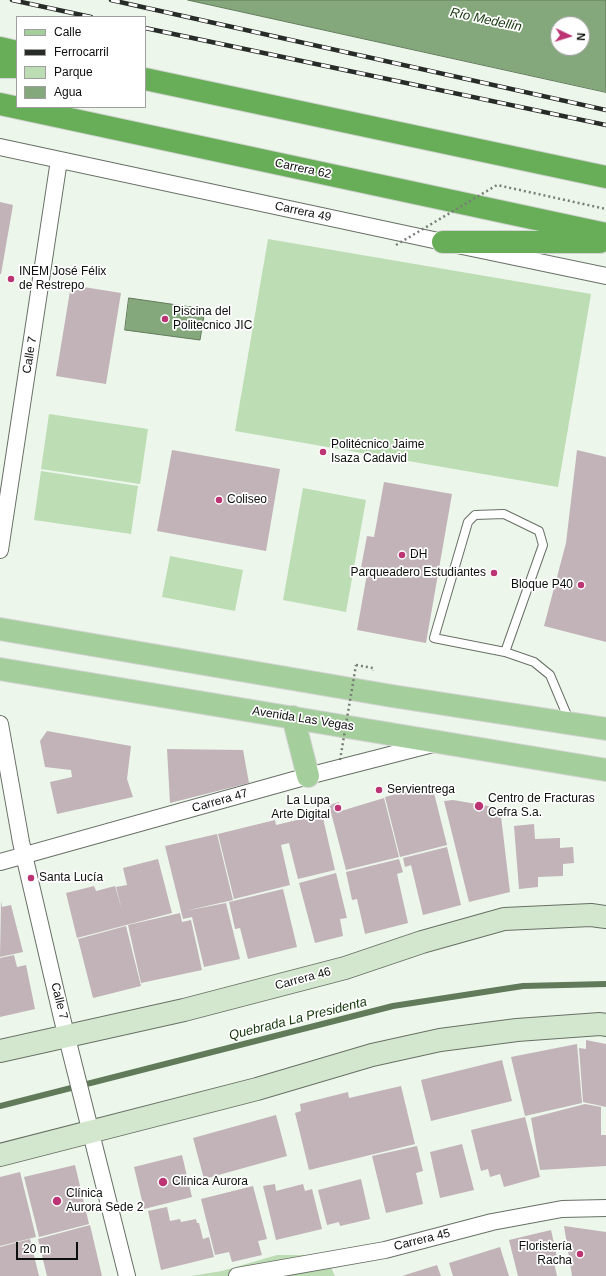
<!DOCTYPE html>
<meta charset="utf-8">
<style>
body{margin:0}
#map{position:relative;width:606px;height:1276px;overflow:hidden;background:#edf6eb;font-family:Helvetica,sans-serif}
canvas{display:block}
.legend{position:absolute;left:16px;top:16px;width:130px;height:92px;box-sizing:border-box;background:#fff;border:1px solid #9e9f9e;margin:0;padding:5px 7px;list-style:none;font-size:12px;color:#0c0f0c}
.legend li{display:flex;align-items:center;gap:8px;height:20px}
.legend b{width:20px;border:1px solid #9e9f9e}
.north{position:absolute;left:550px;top:16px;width:40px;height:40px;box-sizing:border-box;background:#fff;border:1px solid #9e9f9e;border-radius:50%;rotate:94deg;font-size:11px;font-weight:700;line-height:16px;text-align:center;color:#0c0f0c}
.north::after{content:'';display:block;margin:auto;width:14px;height:18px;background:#bc3473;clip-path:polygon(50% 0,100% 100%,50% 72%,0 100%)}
.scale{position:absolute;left:16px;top:1242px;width:62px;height:18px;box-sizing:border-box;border:2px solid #0c0f0c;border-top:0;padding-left:5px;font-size:12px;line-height:14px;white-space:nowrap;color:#0c0f0c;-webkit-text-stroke:3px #fff;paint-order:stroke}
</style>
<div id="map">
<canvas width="606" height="1276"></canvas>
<ul class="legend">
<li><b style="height:5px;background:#a4ce9b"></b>Calle</li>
<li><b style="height:5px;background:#282c28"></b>Ferrocarril</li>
<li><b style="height:11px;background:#bdddb5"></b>Parque</li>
<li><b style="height:11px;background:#84a87c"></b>Agua</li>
</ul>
<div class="north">N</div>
<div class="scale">20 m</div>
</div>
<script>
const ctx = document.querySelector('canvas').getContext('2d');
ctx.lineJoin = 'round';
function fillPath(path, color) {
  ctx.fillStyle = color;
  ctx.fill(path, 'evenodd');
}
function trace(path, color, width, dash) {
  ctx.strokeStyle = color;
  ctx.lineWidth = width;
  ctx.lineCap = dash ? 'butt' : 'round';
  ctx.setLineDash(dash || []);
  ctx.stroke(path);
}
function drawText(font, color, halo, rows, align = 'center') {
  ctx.font = font + ' Helvetica,sans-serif';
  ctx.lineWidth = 3.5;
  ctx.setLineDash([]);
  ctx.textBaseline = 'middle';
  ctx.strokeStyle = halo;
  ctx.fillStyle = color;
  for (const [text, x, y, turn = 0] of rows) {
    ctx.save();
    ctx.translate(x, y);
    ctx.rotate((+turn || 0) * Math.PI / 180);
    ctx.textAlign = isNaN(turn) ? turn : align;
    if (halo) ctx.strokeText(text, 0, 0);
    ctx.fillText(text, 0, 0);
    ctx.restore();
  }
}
fillPath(new Path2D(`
 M268,239l323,55 -33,193 -323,-56z
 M49,414l99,15 -8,55 -99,-15z
 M41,471l97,15 -7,48 -97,-14z
 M303,488l63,12 -20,112 -63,-12z
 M170,556l73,14 -8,41 -73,-14z
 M277,1255h30l22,8 6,13h-144l31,-5z`), '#bdddb5');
const water = new Path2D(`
 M188,0h418v92zM558,24h24v24h-24z
 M129,298l76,11 -5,31 -75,-10z`);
fillPath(water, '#84a87c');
trace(water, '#607a5a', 1);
trace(new Path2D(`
 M0,1106l393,-100 130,-20 83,-2`), '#607a5a', 6);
fillPath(new Path2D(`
 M0,202l13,3 -12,69h-1z
 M71,285l50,8 -15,91 -50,-8z
 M172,450l108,19 -14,82 -109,-20z
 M577,450l29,7v185l-62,-16 22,-83z
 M384,482l68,12 -26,149 -69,-13 10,-56 -7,-1 7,-37 7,1z
 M47,731l84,15 -4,33 6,18 -76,17 -7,-32 22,-5 -1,-7 -26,-3 -5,-26z
 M167,749l76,1 6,33 -79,20z
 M432,785l15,60 -47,12 -15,-60z
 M384,798l15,59 -53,13 -17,-65 10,-3 2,9z
 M453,800l47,8 10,84 -41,10 -25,-101z
 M322,814l13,56 -37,9 -9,-36 -8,2 9,40 -56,14 -16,-65 57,-14 1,5z
 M534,824l1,15 25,-1v10l13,-1 1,16 -11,1v12l-25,1v10l-19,2 -5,-63z
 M217,834l16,66 -48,11 41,-8 14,56 -36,8 -12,-50 -9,2 -18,-73z
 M447,847l14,58 -38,10 -12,-50 -6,2 -2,-9z
 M158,859l14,54 -95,25 -11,-45 28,-7 2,5 19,-5 7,24 -6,-23 11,-2 -4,-17z
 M399,859l4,13 -6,2 11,49 -43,11 -8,-35 -5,1 -6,-28z
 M336,873l11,45 -7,1 3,17 -28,7 -16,-60z
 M283,889l14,58 -49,12 -8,-31 -5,1 -6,-27z
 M1,901l1,6 9,-2 12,47 -23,5z
 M180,913l2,9 9,-2 11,50 -61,13 -13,-58z
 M126,926l15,60 -48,12 -15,-59z
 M14,955l3,12 9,-2 9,44 -35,8v-59z
 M586,1040l20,4v63l-23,-5 -4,-54 7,1z
 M577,1044l5,59 -57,13 -14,-59z
 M502,1060l10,41 -81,20 -10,-41z
 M401,1086l14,58 -106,26 -14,-57 6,-2 -1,-7 48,-12 1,6z
 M585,1104l16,3v28h5v31l-66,4 -9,-52z
 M276,1115l11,41 -83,23 -11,-41z
 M525,1117l15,60 -36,10 -4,-13 -10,3 -2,-8 -7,2 -10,-41z
 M462,1144l12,46 -34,8 -10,-46z
 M417,1146l6,25 -7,2 7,31 -37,9 -14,-57z
 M182,1155l10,42 -48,12 -10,-42z
 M75,1165l14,59 -50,13 -15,-60z
 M20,1172l16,65 -36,9v-69z
 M361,1179l9,40 -30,7 -1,-4 -12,3 -9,-35z
 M275,1184l1,7 27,-7 2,7 7,-2 10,40 -46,11 -13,-54z
 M253,1186l14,53 -9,2 4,14 -30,7 -3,-10 -14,3 -14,-56z
 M167,1207l3,14 10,-2 1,3 15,-3 1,4h2l4,16 6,-2 5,20 -53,13 -13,-59z
 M90,1225l12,51h-55l-9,-37z
 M564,1226l42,6v44h-34z
 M551,1230l6,27 -4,1 4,18h-39l-9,-36z
 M30,1239l9,37h-39v-29z
 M500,1247l9,29h-56l-4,-13z
 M437,1265l4,11h-39z`), '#c1b3b7');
const lane = new Path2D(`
 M505,652l38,-107 -4,-14 -35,-17 -29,1 -7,7 -34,116 71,14 29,10 16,13 19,45`);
const street = new Path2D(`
 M0,147l443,95 163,34
 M0,550l59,-390
 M0,724l21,118 41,176 65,258
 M0,862l308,-86 125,-32
 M237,1276l148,-26 107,-28 70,-13 44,-1`);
const secondary = new Path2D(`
 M0,1051l184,-41 161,-42 77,-26 82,-23 87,-4 15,2
 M0,1155l257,-66 115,-34 68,-15 77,-10 83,-6 6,1`);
const primary = new Path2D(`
 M0,629l392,67 214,33
 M0,669l606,101
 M293,717l15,59`);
const highway = new Path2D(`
 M0,48l17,4
 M0,67h17
 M145,79l461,98
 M0,104l606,130
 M443,242h157`);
trace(lane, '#687066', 10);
trace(street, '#687066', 18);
trace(secondary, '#687066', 24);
trace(primary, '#d3d4d3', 24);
trace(highway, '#d3d4d3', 24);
trace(new Path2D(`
 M356,665l17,3v3`), '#787e77', 2.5, [2, 3]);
trace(lane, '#fff', 8);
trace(street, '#fff', 16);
trace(secondary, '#d2e7cd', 22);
trace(primary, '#a4ce9b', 22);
trace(highway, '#68ae58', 22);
const rail = new Path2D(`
 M12,0l79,17
 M111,0l495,110
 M145,28l461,97`);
trace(rail, '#282c28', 4.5);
trace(rail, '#fff', 3, [9]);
trace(new Path2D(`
 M396,245l101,-60 109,24
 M340,760l16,-95`), '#787e77', 2.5, [2, 3]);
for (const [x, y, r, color] of [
 [11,279,4,"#bc3473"],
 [165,319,4,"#bc3473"],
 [323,452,4,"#bc3473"],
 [219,500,4,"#bc3473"],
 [402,555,4,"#bc3473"],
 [494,573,4,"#bc3473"],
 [581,585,4,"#bc3473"],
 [379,790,4,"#bc3473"],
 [479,806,5,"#bc3473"],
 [338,808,4,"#bc3473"],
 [31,878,4,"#bc3473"],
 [163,1182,5,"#bc3473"],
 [57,1201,5,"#bc3473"],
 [580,1254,4,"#bc3473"]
]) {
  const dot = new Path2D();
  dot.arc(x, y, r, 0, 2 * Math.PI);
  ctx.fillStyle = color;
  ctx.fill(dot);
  trace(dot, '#fff', 1.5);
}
drawText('12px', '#0c0f0c', '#fff', [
 ["Carrera 62",303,169,12],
 ["Carrera 49",303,212,12],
 ["Calle 7",30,355,-81],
 ["Avenida Las Vegas",303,719,9],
 ["Carrera 47",220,801,-16],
 ["Carrera 46",303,979,-15],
 ["Calle 7",59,1001,76],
 ["Carrera 45",422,1240,-14]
]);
drawText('12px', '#0c0f0c', '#fff', [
 ["INEM José Félix",19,272],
 ["de Restrepo",19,286],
 ["Piscina del",173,312],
 ["Politecnico JIC",173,326],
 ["Politécnico Jaime",331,445],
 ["Isaza Cadavid",331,459],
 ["Coliseo",227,500],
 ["DH",410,555],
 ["Parqueadero Estudiantes",486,573,"right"],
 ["Bloque P40",573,585,"right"],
 ["Servientrega",387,790],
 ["Centro de Fracturas",488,799],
 ["Cefra S.a.",488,813],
 ["La Lupa",330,801,"right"],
 ["Arte Digital",330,815,"right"],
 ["Santa Lucía",39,878],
 ["Clínica Aurora",172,1182],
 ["Clínica",66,1194],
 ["Aurora Sede 2",66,1208],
 ["Floristería",572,1247,"right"],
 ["Racha",572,1261,"right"]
], 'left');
drawText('italic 13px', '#123609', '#fff', [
 ["Río Medellín",486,20,12],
 ["Quebrada La Presidenta",298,1019,-14]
]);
</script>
